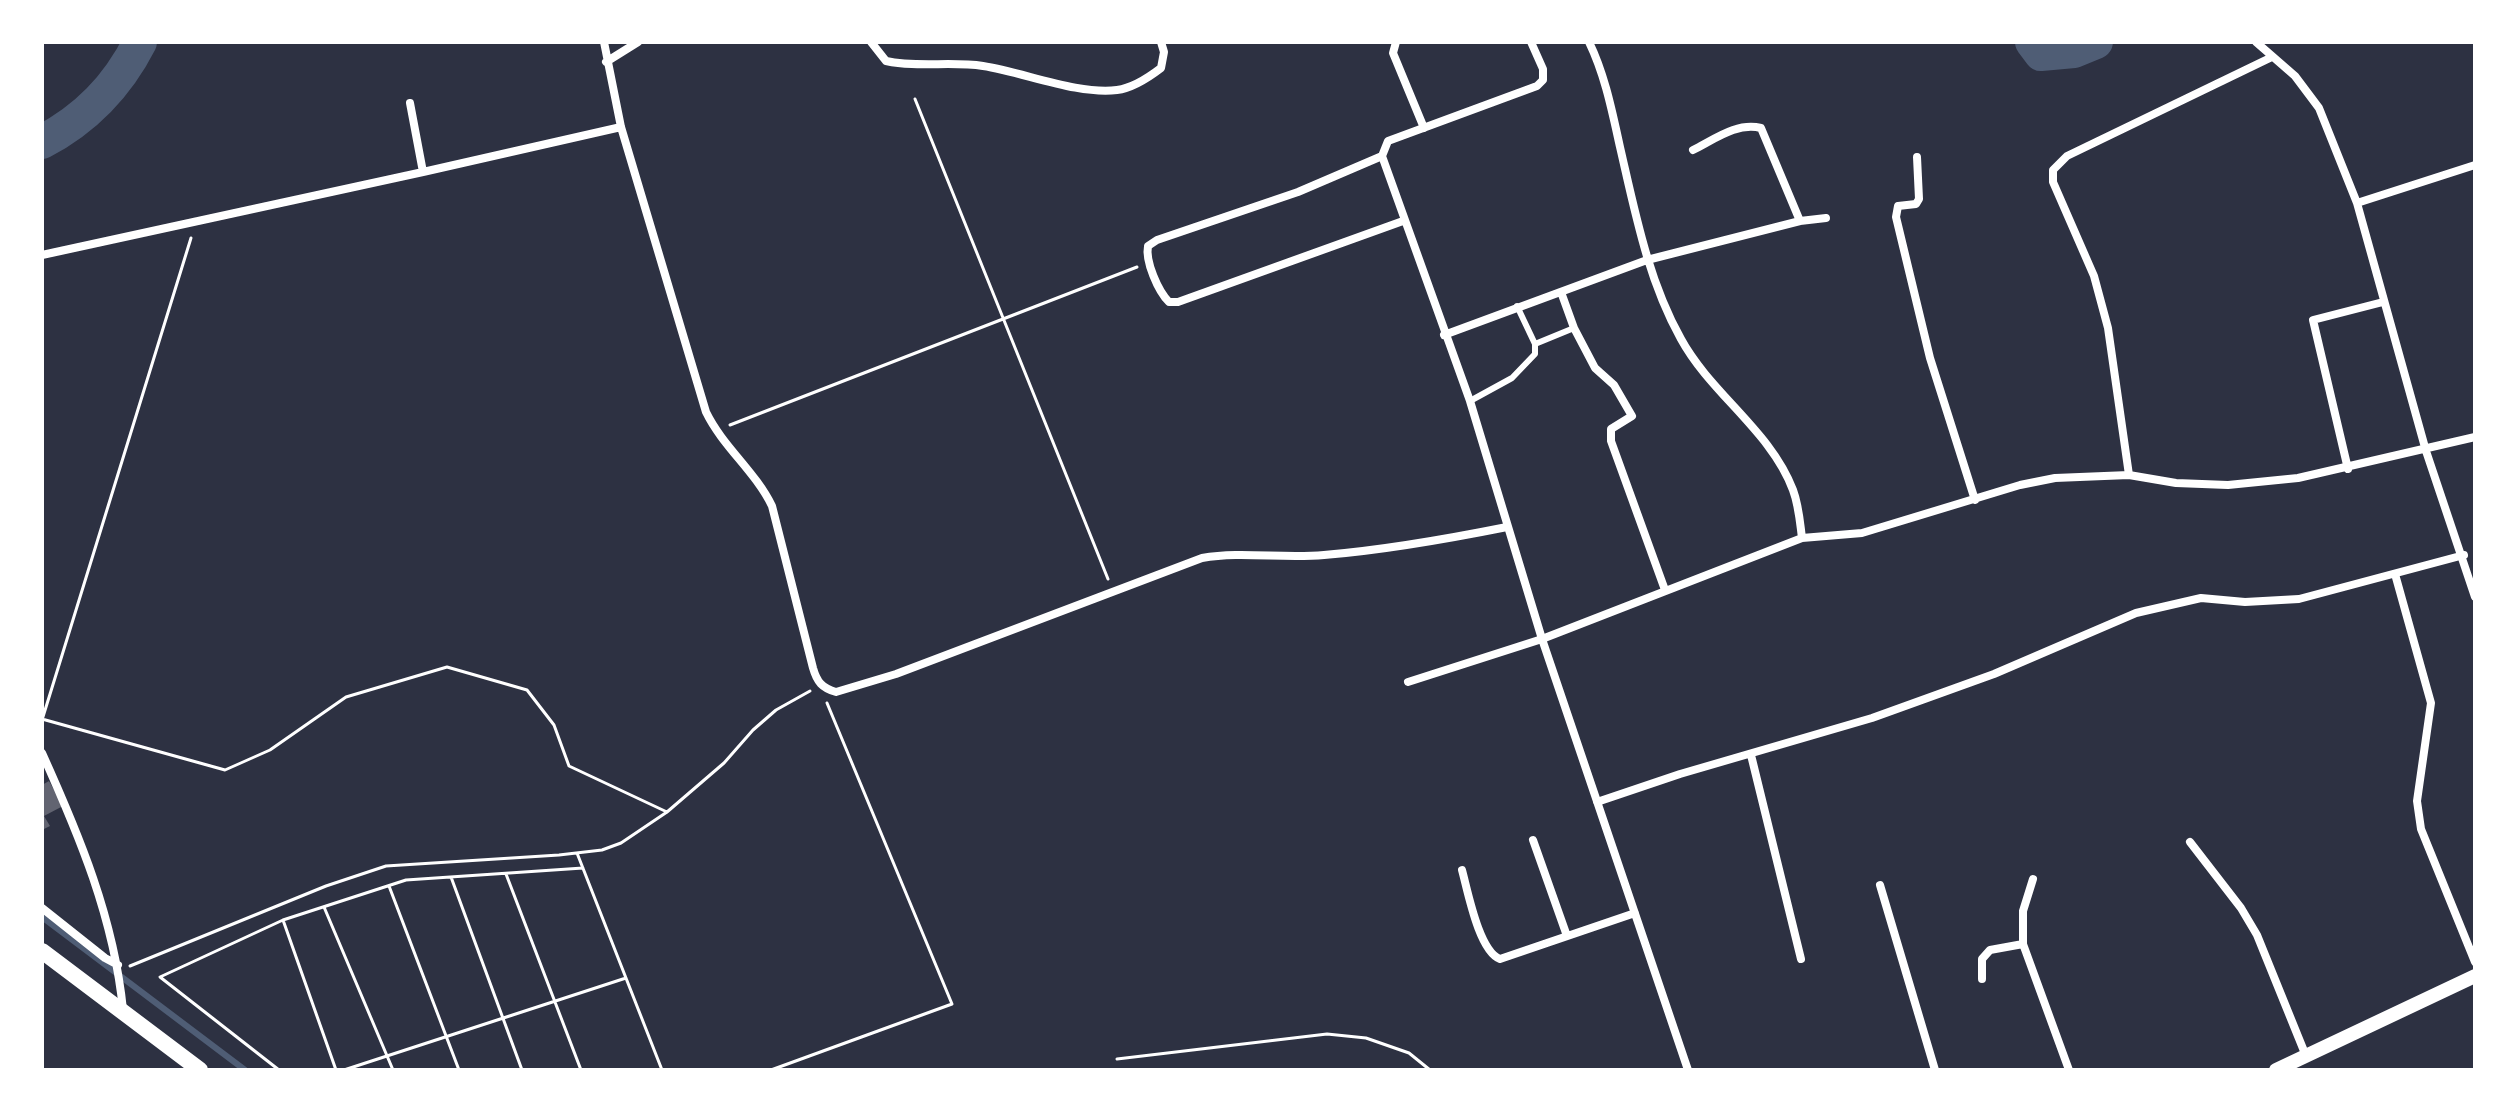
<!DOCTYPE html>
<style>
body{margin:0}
#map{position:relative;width:2517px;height:1112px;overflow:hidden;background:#2d3142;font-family:"PT Sans",sans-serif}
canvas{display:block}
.frame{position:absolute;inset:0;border:44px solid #fff;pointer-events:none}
</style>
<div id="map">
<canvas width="2517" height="1112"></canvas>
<div class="frame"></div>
</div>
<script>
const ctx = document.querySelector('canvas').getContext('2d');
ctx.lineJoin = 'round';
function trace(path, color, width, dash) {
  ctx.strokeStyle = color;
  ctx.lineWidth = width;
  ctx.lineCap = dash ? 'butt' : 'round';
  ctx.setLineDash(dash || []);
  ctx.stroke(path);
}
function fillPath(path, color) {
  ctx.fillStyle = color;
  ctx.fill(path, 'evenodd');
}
trace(new Path2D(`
 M42,917l203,153`), '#4f5d75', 6);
trace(new Path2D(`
 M2032,42l9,12 33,-3 22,-9
 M42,142c44,-23 75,-55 98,-100`), '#4f5d75', 34);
fillPath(new Path2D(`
 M49,781l14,25 -19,10 6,10 -8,4v-45z`), '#626471');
trace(new Path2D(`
 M915,99l193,480
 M730,425l407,-158
 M42,719l183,51 45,-20 76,-53 101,-30 80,23 27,35 15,41 98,46
 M42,720l149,-482
 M577,853l85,217
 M506,874l75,196
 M451,877l71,193
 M389,886l70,184
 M324,907l69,163
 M130,966l196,-80 60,-20 173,-11 43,-5 19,-7 46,-31 57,-49 29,-33 23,-20 34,-19
 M1117,1059l210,-25 39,4 43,15 21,17
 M279,1070l-119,-93 123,-57
 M336,1070l-53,-150 123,-40 177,-12
 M344,1070l282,-92
 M771,1070l181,-66 -125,-301`), '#fff', 3);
trace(new Path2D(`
 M1517,306l18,38
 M1470,401l42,-23 23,-24v-10l39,-16`), '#fff', 6);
trace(new Path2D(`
 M604,42l17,85 85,285c17,35 49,59 66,94l41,162c4,14 9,20 23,24l60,-18 306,-116c40,-7 81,1 122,-3 62,-5 123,-16 183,-28
 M871,42l15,19c32,7 64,0 97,5 40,6 95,29 134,24 16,-2 31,-12 44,-22l3,-16 -3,-10
 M1396,42l-3,11 31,75
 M1531,42l12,27v11l-6,6 -149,55 -6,15 88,245 72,238 146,431
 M1589,42c16,33 23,69 31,105 15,65 28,133 61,192 30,55 90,92 112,151 6,16 7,33 9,48
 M2256,42l39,34 24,32 38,95 69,248 49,146
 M606,62l32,-20
 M410,103l13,69 198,-45
 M1693,150c22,-11 44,-28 68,-22l39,93
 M1382,156l-84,36 -141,48 -9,6c-3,15 10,45 21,56h9l225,-81
 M1917,157l2,42 -3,5 -18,2 -2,11 34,141 45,142
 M2357,203l118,-38
 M42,255l381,-83
 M1561,292l13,36 21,40 19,17 18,31 -21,13v12l54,149
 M1444,335l203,-75 153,-39 26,-3
 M2348,469l-35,-149 70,-18
 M2129,475l-21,-147 -14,-52 -41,-94v-12l14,-14 205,-99
 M2395,574l36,129 -14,98 4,28 54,133
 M1408,682l134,-43 260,-101 60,-5 158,-48 35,-7 74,-3 47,8 52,2 70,-7 177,-41
 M42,753c37,82 72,165 81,257
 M1751,755l50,204
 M1597,802l83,-28 192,-56 122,-44 142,-61 65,-15 44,4 54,-3 165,-44
 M1533,840l34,96
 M2190,842l51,66 16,27 49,121
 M1462,870c6,22 17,81 38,89l135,-46
 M2033,879l-10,32v33l46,126
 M1880,885l55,185
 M42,908l63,50 13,7
 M1982,979v-20l8,-9 33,-6`), '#fff', 8);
trace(new Path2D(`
 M2276,1070l199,-94`), '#fff', 14);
trace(new Path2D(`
 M42,951l158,119`), '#fff', 16);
</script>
